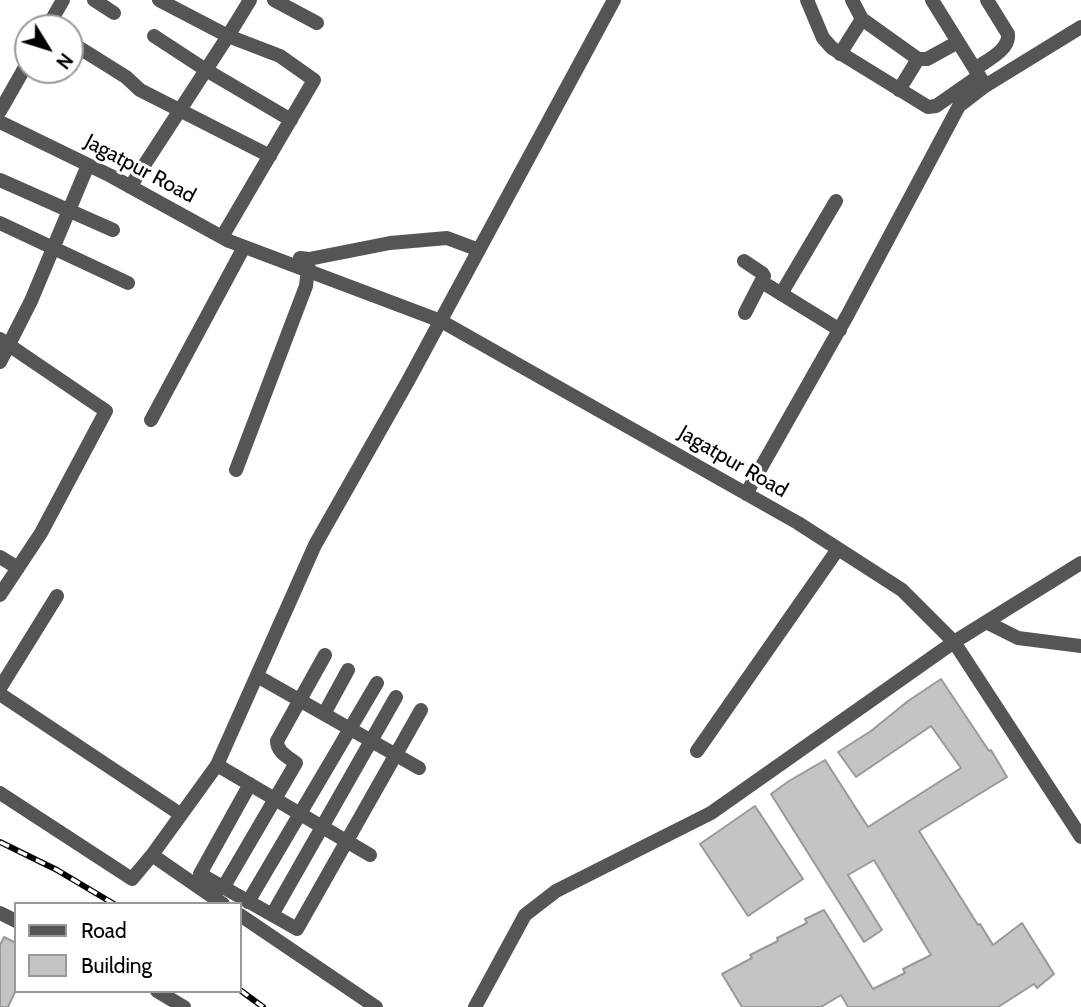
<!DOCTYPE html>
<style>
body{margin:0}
#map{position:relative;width:1081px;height:1007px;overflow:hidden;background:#fff;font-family:Cabin,sans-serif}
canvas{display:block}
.legend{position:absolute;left:14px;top:902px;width:228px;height:91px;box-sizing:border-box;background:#fff;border:2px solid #999;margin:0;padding:9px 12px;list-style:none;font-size:21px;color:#000}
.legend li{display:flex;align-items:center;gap:14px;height:35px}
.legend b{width:35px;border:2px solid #999}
.north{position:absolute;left:14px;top:14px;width:70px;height:70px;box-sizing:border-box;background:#fff;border:2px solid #999;border-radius:50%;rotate:128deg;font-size:19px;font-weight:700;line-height:28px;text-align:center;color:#000}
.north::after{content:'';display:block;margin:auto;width:24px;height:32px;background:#000;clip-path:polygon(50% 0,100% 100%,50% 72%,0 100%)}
</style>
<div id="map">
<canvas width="1081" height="1007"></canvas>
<ul class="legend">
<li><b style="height:9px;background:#555"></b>Road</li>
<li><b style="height:19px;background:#c4c4c4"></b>Building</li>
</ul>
<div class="north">N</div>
</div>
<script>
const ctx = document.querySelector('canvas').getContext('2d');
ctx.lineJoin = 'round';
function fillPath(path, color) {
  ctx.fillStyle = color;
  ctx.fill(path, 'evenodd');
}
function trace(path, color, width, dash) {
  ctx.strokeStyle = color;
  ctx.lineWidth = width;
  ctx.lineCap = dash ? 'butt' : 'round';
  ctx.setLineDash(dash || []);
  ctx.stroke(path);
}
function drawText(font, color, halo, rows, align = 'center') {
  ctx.font = font + ' Cabin,sans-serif';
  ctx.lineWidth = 6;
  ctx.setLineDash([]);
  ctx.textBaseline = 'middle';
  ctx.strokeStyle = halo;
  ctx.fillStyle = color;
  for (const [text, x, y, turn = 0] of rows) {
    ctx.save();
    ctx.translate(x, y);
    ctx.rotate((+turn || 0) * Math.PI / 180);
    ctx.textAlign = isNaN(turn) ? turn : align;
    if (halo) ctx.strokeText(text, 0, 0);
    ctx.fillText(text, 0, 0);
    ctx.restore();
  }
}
const building = new Path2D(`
 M941,679l48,72 2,-1 16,27 -88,54 59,94 2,-1 13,21 29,-22 32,51 -17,14 -3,-4 -36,23h-150l-7,-12 -20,12h-79l-20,-33 30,-16 -2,-3 28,-14 -1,-3 30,-15 -2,-4 19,-9 49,79 32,-16 -2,-4 28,-14 -57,-95 -26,15 34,55 -18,12 -93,-148 18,-13 36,-21 43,67 93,-59 -30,-42 -75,51 -18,-25 33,-21 37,-30z
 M755,806l48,73 -55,37 -48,-72z
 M4,937l12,6v47l-8,17h-8v-62z`);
fillPath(building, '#c4c4c4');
trace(building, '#999', 2);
trace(new Path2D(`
 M94,0l20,13
 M274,0l43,23
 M807,0l16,38 9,10 96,59 8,-1 43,-30
 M852,0l10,19 56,40h9l31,-17
 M932,0l51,82
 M47,28l16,-28
 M154,36l52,34 85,50
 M70,42l56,35 14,13 130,66
 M840,54l22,-35
 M975,69c12,-9 35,-19 33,-35l-21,-34
 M899,90l19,-31
 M0,111l28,-49
 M0,122l111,54 118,65 212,80 357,202 104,67 52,52 127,195
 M0,180l113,50
 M130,187l98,-151 -69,-36
 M0,223l128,60
 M222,237l92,-157 -34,-24 -52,-20 22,-36
 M300,258l9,1 81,-16 57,-5 32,12
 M744,261l18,12 2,3 -19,37
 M762,282l78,48
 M781,294l55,-93
 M0,339l106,72 -65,122 -41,62
 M0,362l31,-61 57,-136
 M151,420l93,-173
 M236,470l70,-184 3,-27
 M746,494l101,-178 112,-210 26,-20 96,-59
 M0,557l18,11
 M986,622l32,16 63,8
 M257,676l162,92
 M0,688l57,-92
 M0,694l180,120
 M324,714l24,-44
 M697,751l141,-202
 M217,765l153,90
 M250,784l-50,90 97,55 124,-219
 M0,793l132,86 20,-24
 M223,888l73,-125c-8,-6 -19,-11 -19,-22l48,-86
 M248,902l129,-219
 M223,904l-71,-49 65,-90 98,-220 93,-164 206,-381
 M0,913l16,8
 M240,915l136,92
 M272,915l124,-218
 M157,991l27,16
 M475,1007l50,-92 31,-24 155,-78 243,-171 127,-79`), '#555', 14);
const rail = new Path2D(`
 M0,842l57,28 57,34
 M240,990l23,17`);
trace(rail, '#000', 6);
trace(rail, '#fff', 3.5, [10]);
drawText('21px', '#000', '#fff', [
 ["Jagatpur Road",140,169,28],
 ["Jagatpur Road",733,462,30]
]);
</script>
